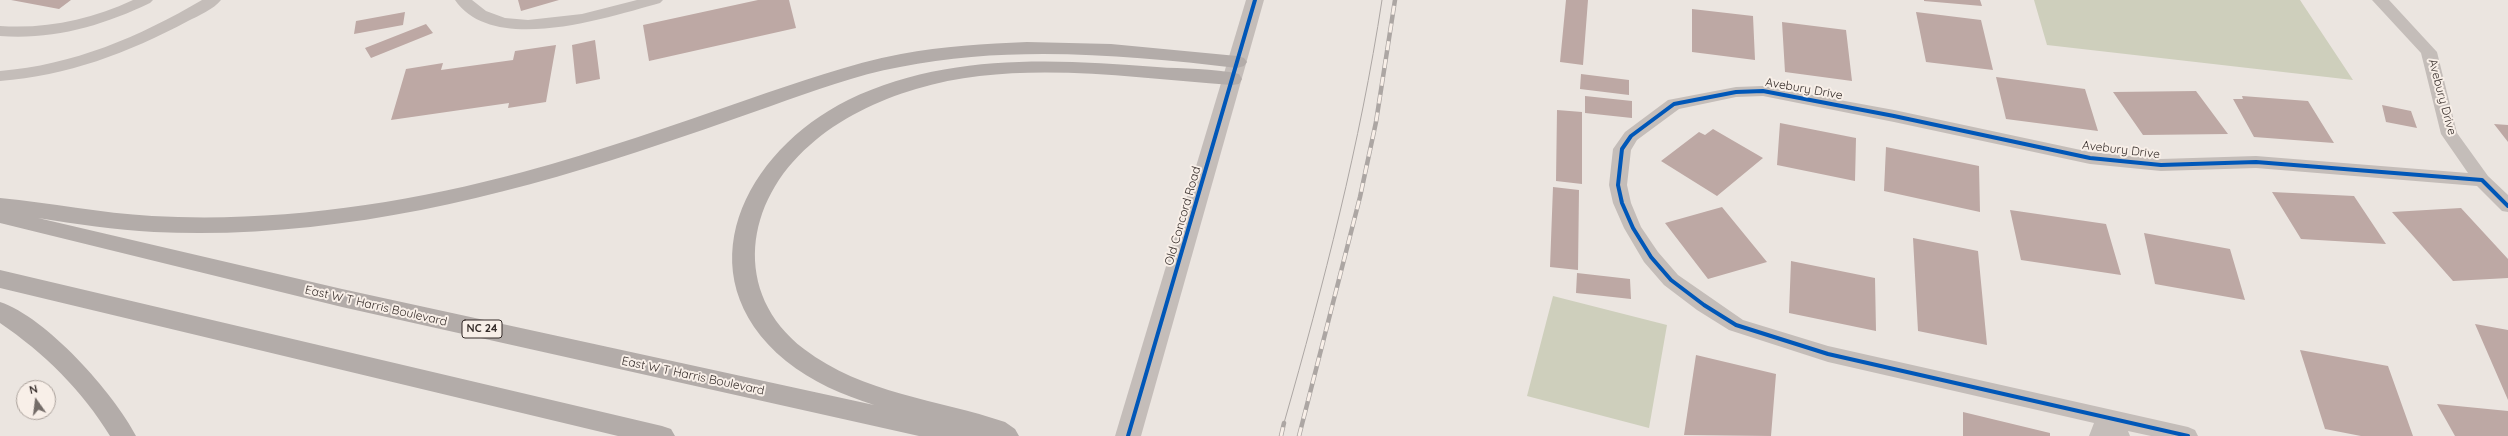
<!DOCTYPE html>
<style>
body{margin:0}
#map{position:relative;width:2508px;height:436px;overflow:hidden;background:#ebe5e0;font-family:Quicksand,sans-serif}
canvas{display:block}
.north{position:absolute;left:16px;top:380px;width:40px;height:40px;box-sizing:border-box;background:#f8efe8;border:1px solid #aaa19b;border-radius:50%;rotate:346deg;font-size:11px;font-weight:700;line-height:16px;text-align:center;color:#342b28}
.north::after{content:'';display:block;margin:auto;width:14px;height:18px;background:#746c68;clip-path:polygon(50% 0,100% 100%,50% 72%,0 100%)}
</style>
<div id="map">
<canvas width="2508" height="436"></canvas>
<div class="north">N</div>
</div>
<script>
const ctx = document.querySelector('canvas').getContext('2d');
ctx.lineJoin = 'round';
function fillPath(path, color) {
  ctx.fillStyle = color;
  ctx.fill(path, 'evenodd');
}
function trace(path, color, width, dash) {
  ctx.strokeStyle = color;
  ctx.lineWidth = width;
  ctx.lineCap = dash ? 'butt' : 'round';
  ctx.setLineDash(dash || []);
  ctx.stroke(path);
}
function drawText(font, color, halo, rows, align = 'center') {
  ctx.font = font + ' Quicksand,sans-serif';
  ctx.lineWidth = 4;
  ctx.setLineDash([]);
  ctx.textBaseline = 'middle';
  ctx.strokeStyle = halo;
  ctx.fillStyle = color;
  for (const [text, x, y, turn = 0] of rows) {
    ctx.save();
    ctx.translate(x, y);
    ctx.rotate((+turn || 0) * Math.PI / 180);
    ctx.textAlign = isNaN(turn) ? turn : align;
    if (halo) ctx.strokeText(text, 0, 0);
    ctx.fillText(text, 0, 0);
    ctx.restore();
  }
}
fillPath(new Path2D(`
 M2034,0h266l53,80 -306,-35z
 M1553,296l114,29 -18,103 -122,-32z`), '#cecfbc');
fillPath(new Path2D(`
 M11,0h60l-12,9z
 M518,0h41l-38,11z
 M758,0h31l7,28 -147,33 -6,-36z
 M1566,0h22l-5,65 -23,-3z
 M1924,0h56l2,6 -58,-5z
 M1692,9l61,7 2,44 -63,-8z
 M405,12l-2,13 -49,9 2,-13z
 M1916,12l65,8 12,50 -67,-8z
 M1782,22l64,8 6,51 -67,-9z
 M426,24l7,9 -62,25 -6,-10z
 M595,40l5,39 -24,5 -4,-39z
 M556,45l-10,57 -38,6 1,-5 -118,17 15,-51 37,-6 -2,7 72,-10 2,-9z
 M1581,74l48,6v15l-49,-6z
 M1996,77l89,12 13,42 -92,-12z
 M2196,91l32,43 -85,1 -30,-43z
 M1585,96l47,5v17l-47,-5z
 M2242,96l66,5 26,42 -80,-6 -21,-38h10z
 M2382,105l29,6 6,17 -31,-6z
 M1557,110l25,2v72l-26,-3z
 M1780,123l76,15 -1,43 -78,-16z
 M2494,124l14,1v17z
 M1713,129l50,29 -46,38 -56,-35 38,-29 6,3z
 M1886,147l93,19 1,46 -96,-21z
 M1553,187l26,3 -1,80 -28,-3z
 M2272,192l82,4 32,48 -85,-5z
 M1722,207l45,55 -59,17 -43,-56z
 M2461,208l47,51v19l-55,3 -61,-69z
 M2010,210l96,14 15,51 -100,-15z
 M2144,233l86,16 15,51 -90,-16z
 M1913,238l65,13 9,94 -69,-14z
 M1791,261l84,17 1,53 -87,-18z
 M1577,273l53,6 1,20 -55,-6z
 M2475,324l33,6v70z
 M2300,350l88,16 25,70h-52l-36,-7z
 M1696,355l80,19 -5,62 -87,-1z
 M2437,404l71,7v25h-53z
 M1963,412l87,21v3h-87z`), '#bda8a4');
fillPath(new Path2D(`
 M133,0h20l-3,3c-48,23 -97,37 -150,33v-10c47,3 90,-6 133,-26z
 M202,0h19c-7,9 -23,16 -33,21 -60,32 -121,55 -188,60v-10c73,-6 139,-34 202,-71z
 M455,0h17l14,11 19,7 23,2 54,-6 55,-14h26l-3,3c-51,14 -167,53 -205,-3z
 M2372,0h17l48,52 20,81 31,43 20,19v17l-6,-1 -25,-25 -221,-18 -95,3 -71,-7 -196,-42 -131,-26 -27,1 -57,12 -42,31 -6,10 -4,35 4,18 10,24 17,25 20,23 65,45 85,26 360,81 7,3 3,6h-47l-23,-5 2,5h-41l5,-13 -266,-61 -99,-32 -32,-20 -33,-25 -20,-23 -20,-34 -11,-25 -4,-18 4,-36 12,-17 43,-32 68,-13 27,-1 131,24 196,42 71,7 95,-3 212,17 -27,-39 -20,-81z`), '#c4bdb9');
fillPath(new Path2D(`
 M1246,0h18l-123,436h-26z`), '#c4bdb9');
fillPath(new Path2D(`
 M1027,42l84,2 126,12 7,2 3,4 -3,4 -7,2c-111,-13 -226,-23 -337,-1 -44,8 -87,24 -129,39 -45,16 -89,31 -134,46 -155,51 -319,88 -483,80 -39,-2 -78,-8 -116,-14l304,71 532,116c-31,-10 -62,-23 -88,-44 -105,-87 -41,-210 62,-261 97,-47 205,-41 309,-33 26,2 56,1 82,7l3,5 -3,5 -7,1c-103,-7 -215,-26 -316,4 -38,11 -77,30 -106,56 -65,56 -79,148 -6,204 59,45 133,50 201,73l10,7 4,7h-100l-577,-129 -342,-84v-25c51,5 101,15 152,18 124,7 252,-12 371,-44 77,-21 151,-47 226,-73 50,-17 100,-35 152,-45 42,-8 84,-10 126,-12z
 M0,270l662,156 9,3 4,7h-57l-618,-148z
 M0,302c46,15 114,91 136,134h-26c-28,-46 -66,-83 -110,-113z`), '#b3aca9');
trace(new Path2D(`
 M1284,423c40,-140 76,-279 98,-423`), '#aca6a3', 1);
const rail = new Path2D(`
 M1281,436l3,-13
 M1299,436l61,-239 16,-75 19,-122`);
trace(rail, '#aca6a3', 4.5);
trace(rail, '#f8efe8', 3, [9]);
trace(new Path2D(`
 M1128,436l127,-436
 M2188,436l-360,-82 -92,-29 -32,-20 -33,-25 -20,-23 -18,-29 -11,-25 -4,-18 4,-36 9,-13 43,-32 62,-12 27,-1 131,25 196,42 71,7 95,-3 226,18 26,26`), '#0057b8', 4);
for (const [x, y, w] of [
 [482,329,40]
]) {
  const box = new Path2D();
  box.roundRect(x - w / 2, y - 9, w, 18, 3);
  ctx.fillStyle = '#f8efe8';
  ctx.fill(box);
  trace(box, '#342b28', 1);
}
drawText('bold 11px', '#342b28', null, [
 ["NC 24",482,329]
]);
drawText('12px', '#342b28', '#f8efe8', [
 ["Avebury Drive",1804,89,10],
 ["Avebury Drive",2442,97,75],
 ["Avebury Drive",2121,150,7],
 ["Old Concord Road",1183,216,-74],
 ["East W T Harris Boulevard",376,306,13],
 ["East W T Harris Boulevard",693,376,12]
]);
</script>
